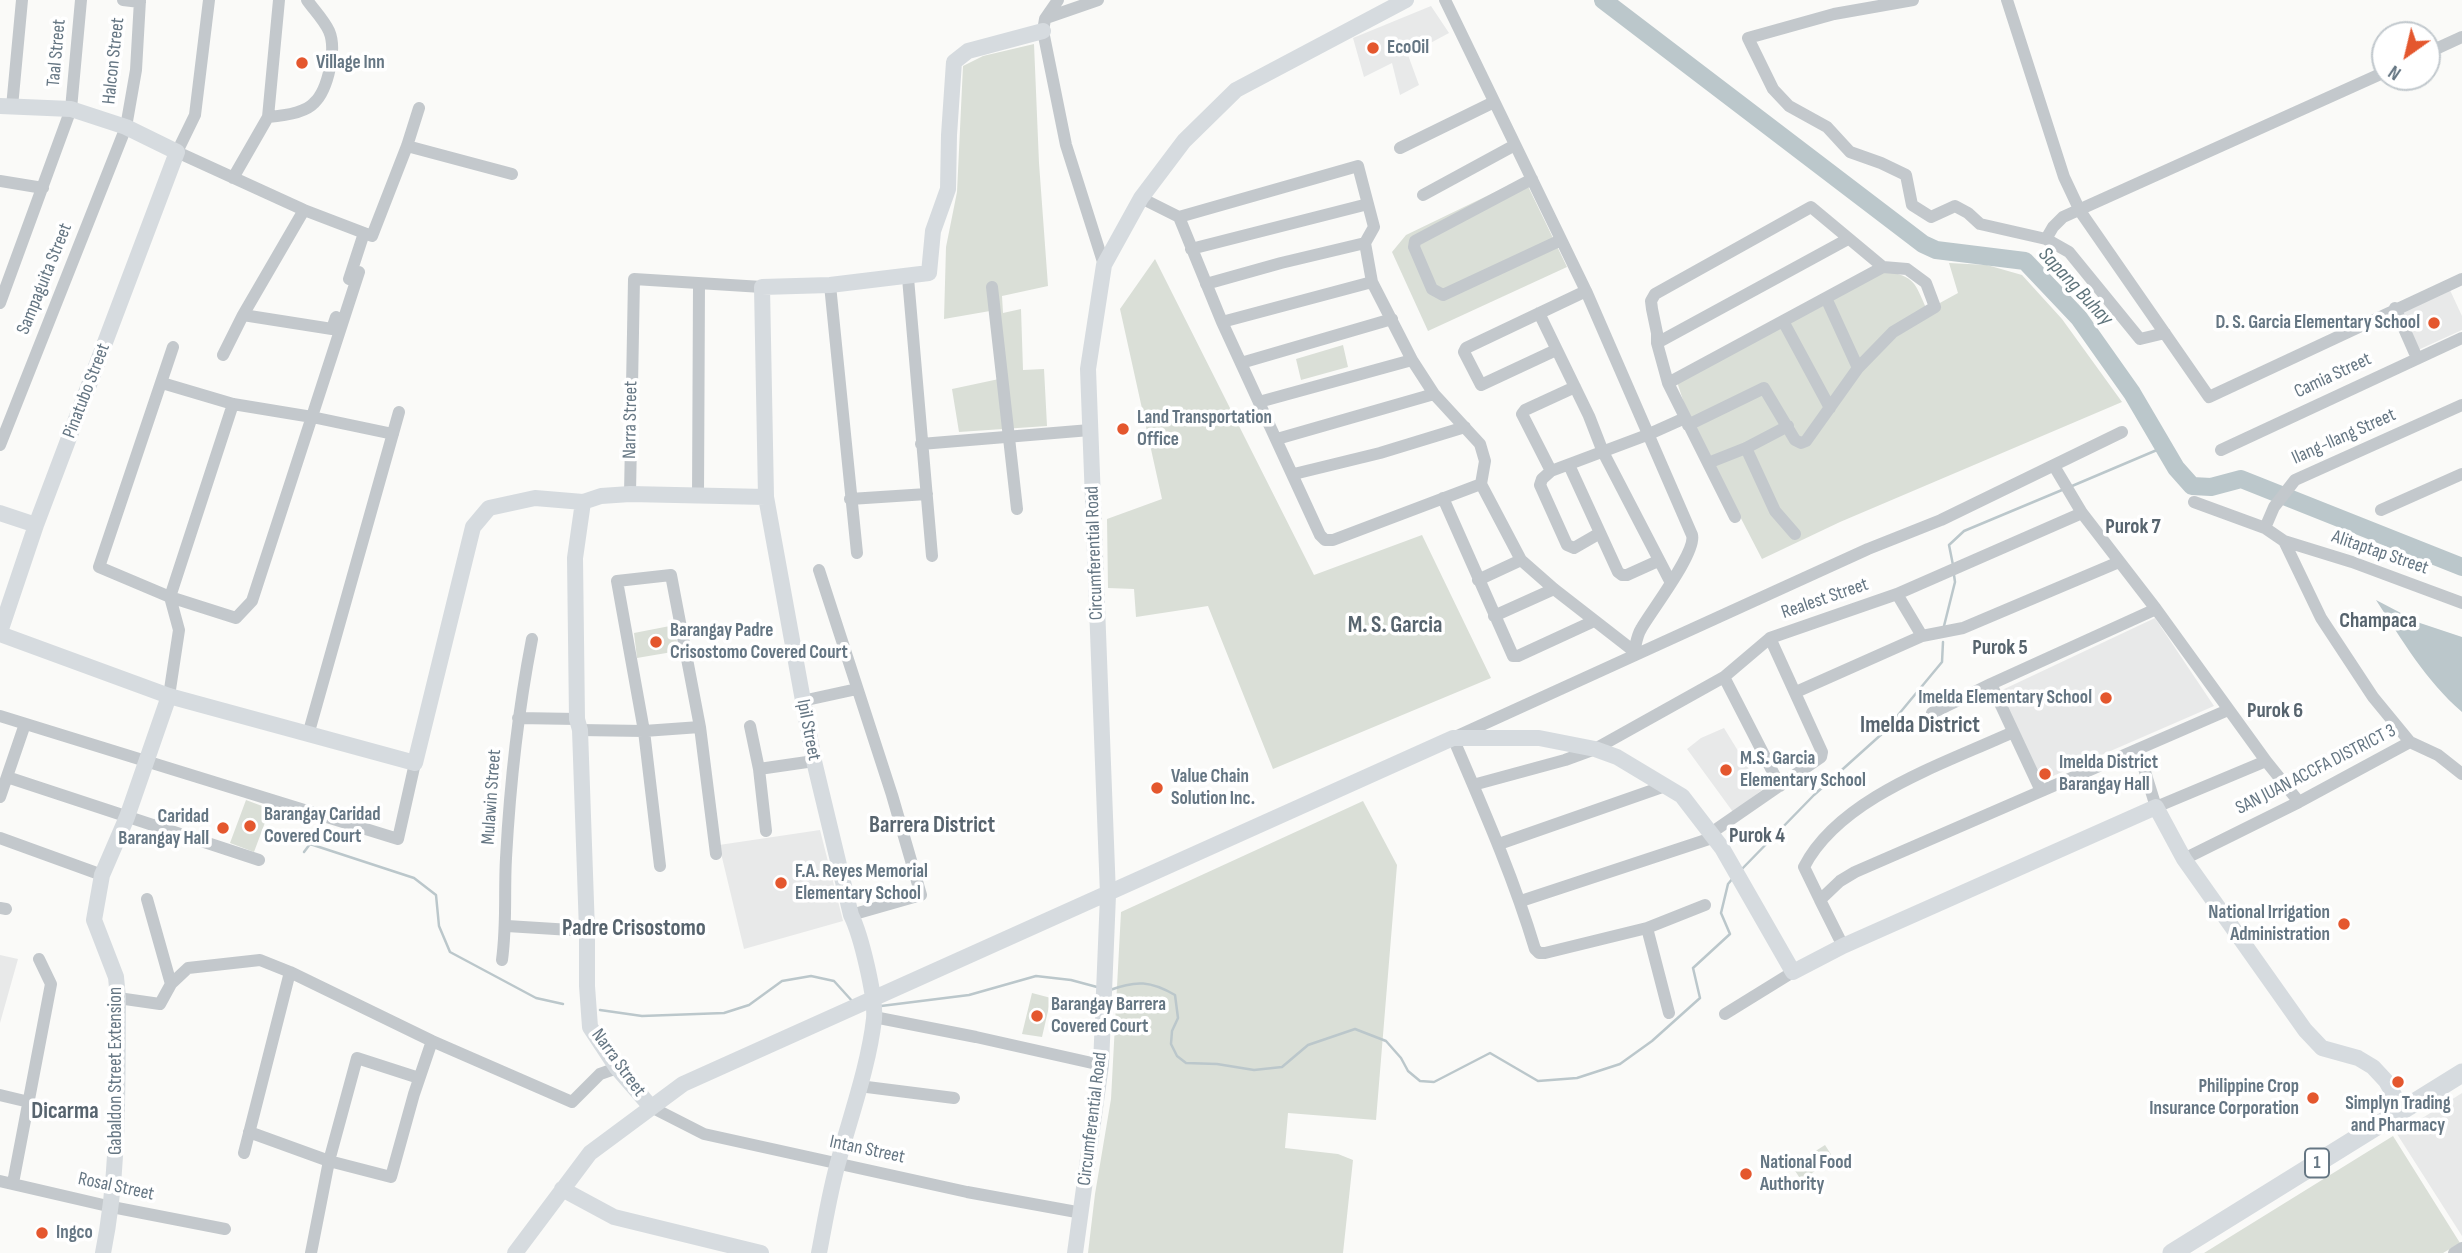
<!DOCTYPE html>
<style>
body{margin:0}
#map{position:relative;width:2462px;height:1253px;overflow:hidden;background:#fafaf8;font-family:"Sofia Sans Condensed",sans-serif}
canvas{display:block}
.north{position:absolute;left:2371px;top:21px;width:70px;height:70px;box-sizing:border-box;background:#fff;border:2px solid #c1c8cd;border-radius:50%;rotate:214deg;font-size:19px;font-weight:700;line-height:28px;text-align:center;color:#657683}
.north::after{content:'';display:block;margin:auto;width:24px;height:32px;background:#e4572e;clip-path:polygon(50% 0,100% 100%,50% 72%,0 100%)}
</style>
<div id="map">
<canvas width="2462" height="1253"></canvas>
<div class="north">N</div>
</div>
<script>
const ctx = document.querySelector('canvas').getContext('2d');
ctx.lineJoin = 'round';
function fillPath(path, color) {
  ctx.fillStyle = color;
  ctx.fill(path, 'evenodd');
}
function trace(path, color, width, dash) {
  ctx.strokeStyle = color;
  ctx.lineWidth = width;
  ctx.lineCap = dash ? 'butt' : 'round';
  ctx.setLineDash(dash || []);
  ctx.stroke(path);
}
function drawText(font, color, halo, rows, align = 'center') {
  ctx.font = font + ' "Sofia Sans Condensed",sans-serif';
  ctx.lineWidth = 7;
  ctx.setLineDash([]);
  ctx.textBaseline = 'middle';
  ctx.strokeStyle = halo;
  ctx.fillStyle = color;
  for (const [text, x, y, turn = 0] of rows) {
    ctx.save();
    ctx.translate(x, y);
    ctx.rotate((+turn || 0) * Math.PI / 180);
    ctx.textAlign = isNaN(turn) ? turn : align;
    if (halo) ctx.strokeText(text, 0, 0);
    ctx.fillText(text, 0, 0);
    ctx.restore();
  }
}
fillPath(new Path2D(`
 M1431,6l18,27 -41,22 11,30 -19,10 -8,-32 -28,14 -11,-39z
 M2449,288l13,28v14l-44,20 -19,-40z
 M2155,618l59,88 -161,70 -5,-11 -11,5 -37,-79z
 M1724,728l38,62 -29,22 -46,-63 14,-11z
 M820,830l23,91 -99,28 -25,-104z
 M0,955l18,4 -18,64z
 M2462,1093v143l-65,-102z`), '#e8e9e9');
fillPath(new Path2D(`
 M1034,44l5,119 9,123 -46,10 1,17 18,-4 2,61 21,-1 3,57 -88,6 -7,-43 47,-10 -9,-68 -46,8 2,-72 11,-55 6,-126 20,-10z
 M1524,178l43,89 -139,64 -36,-79 14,-17z
 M1155,259l159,316 108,-40 69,143 -218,91 -65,-163 -72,11 -2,-28 -26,-1 -1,-69 55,-20 -42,-190z
 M1949,263l38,2 35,10 40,44 60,83 -282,120 -78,37 -73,-141 -12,-36 207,-112c32,8 30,11 43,40l31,-17z
 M1343,345l5,22 -47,13 -5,-21z
 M675,625l3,26 -41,7 -3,-25z
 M246,800l24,9 -16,43 -24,-9z
 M1363,801l34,64 -21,255 -88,-7 -3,35 53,6 15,6 -10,93h-255l7,-59 16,-95 10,-187z
 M1032,993l19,5 -9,39 -20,-3z
 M2393,1136l67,107 -17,10h-239z
 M1825,1145l9,14 -33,21 -9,-14z`), '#dadfd7');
fillPath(new Path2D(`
 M2376,600l44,23 42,14v75c-36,-31 -60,-72 -86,-112z`), '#bbc7cb');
trace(new Path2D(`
 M2072,486l92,-39
 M1953,565l-4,-20 15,-14 98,-41
 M1944,626l11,-44 -1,-7
 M304,852l6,-8 104,34 22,17 3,31 11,26 86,46 27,6
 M1740,871l74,-76 70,-63 58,-70 1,-20
 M1110,990c26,-10 41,-9 65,5l3,23 -6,13 -1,13 6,12 9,7 31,1 37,6 28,-3 26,-22 47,-16 31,12 15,17 7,13 12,10 14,1 56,-29 48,28 39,-3 43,-14 32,-23 48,-43 -7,-30 37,-34 -9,-21 7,-29 5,-6
 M881,1006l88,-11 67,-19 35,4 26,7
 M600,1010l42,6 82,-3 25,-8 33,-24 29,-5 23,5 19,21`), '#bbc7cb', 2.5);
trace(new Path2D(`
 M1603,0l320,244 13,6 89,11 54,57 53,75 44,75 16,18 19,1 30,-8 221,88`), '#bbc7cb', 18);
trace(new Path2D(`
 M123,0l17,2
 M209,0l-14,115 -18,37 127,58 68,26 35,-90 12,-38
 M1058,0l-13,19 -2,12 23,114 38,120
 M1445,0l141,291 106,244c5,17 -41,76 -51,94 -5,8 -5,18 -8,26
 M1913,0l-79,14 -86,24 25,51 16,17 38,21 23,25 31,11 25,12 6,30 19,12 24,-11 13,7 12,11 66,15 23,13 71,87 25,-6
 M2007,0l57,177 16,34 129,186 253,-118
 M1046,18l52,-18
 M2427,53l35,-16
 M12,107l10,-107
 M268,117c13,-1 37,-4 46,-14 14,-13 23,-54 15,-72 -5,-11 -15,-21 -22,-31
 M407,146l105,28
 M1400,148l94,-46
 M233,178l35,-61 11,-117
 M1532,179l-117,62 -1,6 18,42 11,6 118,-55
 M0,181l43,7
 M1423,195l92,-50
 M1141,198l38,19 179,-51 16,61 -9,16 7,39 40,78 22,34 46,50 5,17 -4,23 40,76 33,29 81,63
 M1179,217l43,105 98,213 5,5h8l148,-56
 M2046,239l7,-12 10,-10 322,-145
 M1191,249l177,-45
 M908,278l24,278
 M349,279l15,-46
 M1206,284l75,-21 84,-20
 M830,285l27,268
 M992,287l25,222
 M1826,298l32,70
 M0,303l71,-194 10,-109
 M2395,308l22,50
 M1539,313l50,103 14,36 68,131
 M243,315l89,14 4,-12
 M1783,321l47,87
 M1222,322l150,-40
 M1657,343l191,-104
 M173,347l-74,220 71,30 66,21 16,-17 107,-329
 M1556,350l-75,35 -17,-33 2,-4 120,-57
 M223,355l20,-40 61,-105
 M1241,363l151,-44
 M162,383l71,21 79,13 81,17
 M1668,383l215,-116
 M1259,402l153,-42
 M1688,425l76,-37 31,52 6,3 5,-2 52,-73 35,-36 42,-25 -9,-24 -19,-14 -24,-2 -72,-60 -156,87 -4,7 1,8 5,24v10l11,40 67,134
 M1277,439l157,-45
 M921,444l169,-14
 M0,445l126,-318 10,-57 4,-70
 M1746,448l29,63 20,23
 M2221,450l241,-112
 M1708,463l38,-15 42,-22
 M1569,465l49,107 4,3h5l31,-14
 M2054,466l28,47 74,96 110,152 33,41
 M1551,471l-29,-57 3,-4 50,-23
 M1294,474l86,-21 85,-26
 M630,494l4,-215 128,8
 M698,497l1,-213
 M1443,498l70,158h5l76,-35
 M850,499l77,-5
 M2194,502l71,26 19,13 37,77 52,79 37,45
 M2381,510l81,-36
 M2265,528l9,-21 21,-27 167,-75
 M1600,533l-26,15 -7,-3 -27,-60 2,-6 9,-8 96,-36 38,-17
 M2284,541l68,21 110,41
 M819,570l73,225 29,100 -70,20
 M1478,580l43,-20
 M1897,594l25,42
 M1494,616l60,-27
 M1724,677l56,109
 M1991,684l50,107
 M1796,692l126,-56 41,-8 156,-66
 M169,696l10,-66 -9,-33 63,-193
 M802,701l55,-12
 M1932,713l59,-29 165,-75
 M0,716l398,123 17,-76
 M518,718l59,1
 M750,726l9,43 7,62
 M580,730l64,1 56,-4
 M308,735l91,-323
 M2138,749l18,58 110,-46
 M759,769l55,-8
 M7,777l252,83
 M1473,785l92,-25 30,-11 129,-72 46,-39 127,-44 185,-81
 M0,797l25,-73
 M1711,833l110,-76 1,-5 -52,-114
 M0,838l102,37
 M1499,844l166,-58
 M2184,859l115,-57 111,-60 28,13 24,19
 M660,866l-16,-135 -27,-150 54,-6 29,152 16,127
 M147,899l24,85
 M1820,900l-16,-33c36,-70 140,-103 209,-135
 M1521,901l194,-64
 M1705,905l-58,23 -102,25h-6l-4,-4c-22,-73 -52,-141 -82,-211l415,-189 73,-29 181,-88
 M0,908l6,1
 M507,926l80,5
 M1647,928l22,85
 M1843,946l-23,-46 20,-19 15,-9 373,-162
 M502,960c5,-37 2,-67 4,-102 4,-74 12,-147 26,-219
 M118,998l42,6 11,-20 17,-16 72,-8 30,12 142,69 140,61 28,-28 17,-6
 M1725,1014l68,-42
 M874,1017l102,20 125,28
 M859,1086l95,12
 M0,1095l29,7
 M651,1107l53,27 263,58 115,21
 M249,1132l80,29 62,16 23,-83 18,-53
 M244,1153l46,-181
 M0,1181l112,26 113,22
 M13,1183l38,-199 -12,-25
 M311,1253l18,-92 28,-103 62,20
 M2454,1253l8,-5`), '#c3c8cc', 12);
trace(new Path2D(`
 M0,106l71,3 55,18 51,25 -141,373 -36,107
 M0,513l36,12
 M0,634l169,62 246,67 58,-236 16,-19 46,-10 48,4
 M651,1107l-34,-39 -27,-41 -3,-41v-55l-7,-201 -3,-11 -2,-161 8,-56 18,-6 29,-2 136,3
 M562,1189l52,28 147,36
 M103,1253c17,-84 14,-169 15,-255l-2,-21 -22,-57 8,-45 25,-58 42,-121
 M515,1253l75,-100 93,-69 770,-346h86l56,11 22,8 65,39 40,52 71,124 50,-26 313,-139 28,52 121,171 17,18 36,10 15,9 13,14 16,28
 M819,1253c6,-31 11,-63 20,-94 12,-44 30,-95 35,-140 2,-22 -13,-84 -23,-104l-37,-154 -48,-264 -4,-210 68,-2 99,-12 4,-42 15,-42 1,-54 5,-73 14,-11 75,-20
 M1075,1253l26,-188 7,-170 -20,-526 16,-104 37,-67 43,-57 52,-51 170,-90`), '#d6dbdf', 16);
trace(new Path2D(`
 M2172,1253l290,-180`), '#d6dbdf', 19);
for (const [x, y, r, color] of [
 [1373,48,7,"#e4572e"],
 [302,63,7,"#e4572e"],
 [2434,323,7,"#e4572e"],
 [1123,429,7,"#e4572e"],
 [656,642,7,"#e4572e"],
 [2106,698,7,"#e4572e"],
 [1726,770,7,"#e4572e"],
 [2045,774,7,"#e4572e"],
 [1157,788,7,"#e4572e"],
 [250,826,7,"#e4572e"],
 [223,828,7,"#e4572e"],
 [781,883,7,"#e4572e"],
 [2344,924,7,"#e4572e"],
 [1037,1016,7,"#e4572e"],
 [2398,1082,7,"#e4572e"],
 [2313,1098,7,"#e4572e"],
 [1746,1174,7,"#e4572e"],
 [42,1233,7,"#e4572e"]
]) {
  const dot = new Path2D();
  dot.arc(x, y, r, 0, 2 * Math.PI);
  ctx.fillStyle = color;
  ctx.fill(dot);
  trace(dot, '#fff', 2.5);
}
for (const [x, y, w] of [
 [2317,1163,24]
]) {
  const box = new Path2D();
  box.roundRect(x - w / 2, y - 14.5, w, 29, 5);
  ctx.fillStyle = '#fff';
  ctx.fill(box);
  trace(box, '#657683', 2);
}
drawText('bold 18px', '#657683', null, [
 ["1",2317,1163]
]);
drawText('bold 19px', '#657683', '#fff', [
 ["EcoOil",1387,48],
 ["Village Inn",316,63],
 ["D. S. Garcia Elementary School",2420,323,"right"],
 ["Land Transportation",1137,418],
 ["Office",1137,440],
 ["Barangay Padre",670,631],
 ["Crisostomo Covered Court",670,653],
 ["Imelda Elementary School",2092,698,"right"],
 ["M.S. Garcia",1740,759],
 ["Elementary School",1740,781],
 ["Imelda District",2059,763],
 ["Barangay Hall",2059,785],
 ["Value Chain",1171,777],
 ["Solution Inc.",1171,799],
 ["Barangay Caridad",264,815],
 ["Covered Court",264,837],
 ["Caridad",209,817,"right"],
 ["Barangay Hall",209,839,"right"],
 ["F.A. Reyes Memorial",795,872],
 ["Elementary School",795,894],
 ["National Irrigation",2330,913,"right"],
 ["Administration",2330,935,"right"],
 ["Barangay Barrera",1051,1005],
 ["Covered Court",1051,1027],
 ["Philippine Crop",2299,1087,"right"],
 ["Insurance Corporation",2299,1109,"right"],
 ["Simplyn Trading",2398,1104,"center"],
 ["and Pharmacy",2398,1126,"center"],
 ["National Food",1760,1163],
 ["Authority",1760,1185],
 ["Ingco",56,1233]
], 'left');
drawText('19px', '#657683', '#fff', [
 ["Taal Street",57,53,-85],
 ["Halcon Street",114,61,-84],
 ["Sampaguita Street",45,279,-68],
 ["Camia Street",2333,376,-25],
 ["Pinatubo Street",87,391,-69],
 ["Narra Street",631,420,-89],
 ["Ilang-Ilang Street",2344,437,-24],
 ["Circumferential Road",1095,553,-92],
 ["Alitaptap Street",2380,553,19],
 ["Realest Street",1825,599,-19],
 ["Ipil Street",808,730,79],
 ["SAN JUAN ACCFA DISTRICT 3",2316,770,-27],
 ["Mulawin Street",492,797,-86],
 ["Narra Street",618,1063,54],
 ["Gabaldon Street Extension",116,1071,-90],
 ["Circumferential Road",1093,1119,-83],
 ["Intan Street",867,1150,12],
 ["Rosal Street",116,1187,12]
]);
drawText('italic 21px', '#60757c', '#fff', [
 ["Sapang Buhay",2075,287,47]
]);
drawText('bold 21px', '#57646e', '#fff', [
 ["Purok 7",2133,528],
 ["Champaca",2378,622],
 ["Purok 5",2000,649],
 ["Purok 6",2275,712],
 ["Purok 4",1757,837]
]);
drawText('bold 23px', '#57646e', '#fff', [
 ["M. S. Garcia",1395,626],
 ["Imelda District",1920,726],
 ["Barrera District",932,826],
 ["Padre Crisostomo",634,929],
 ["Dicarma",65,1112]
]);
</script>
